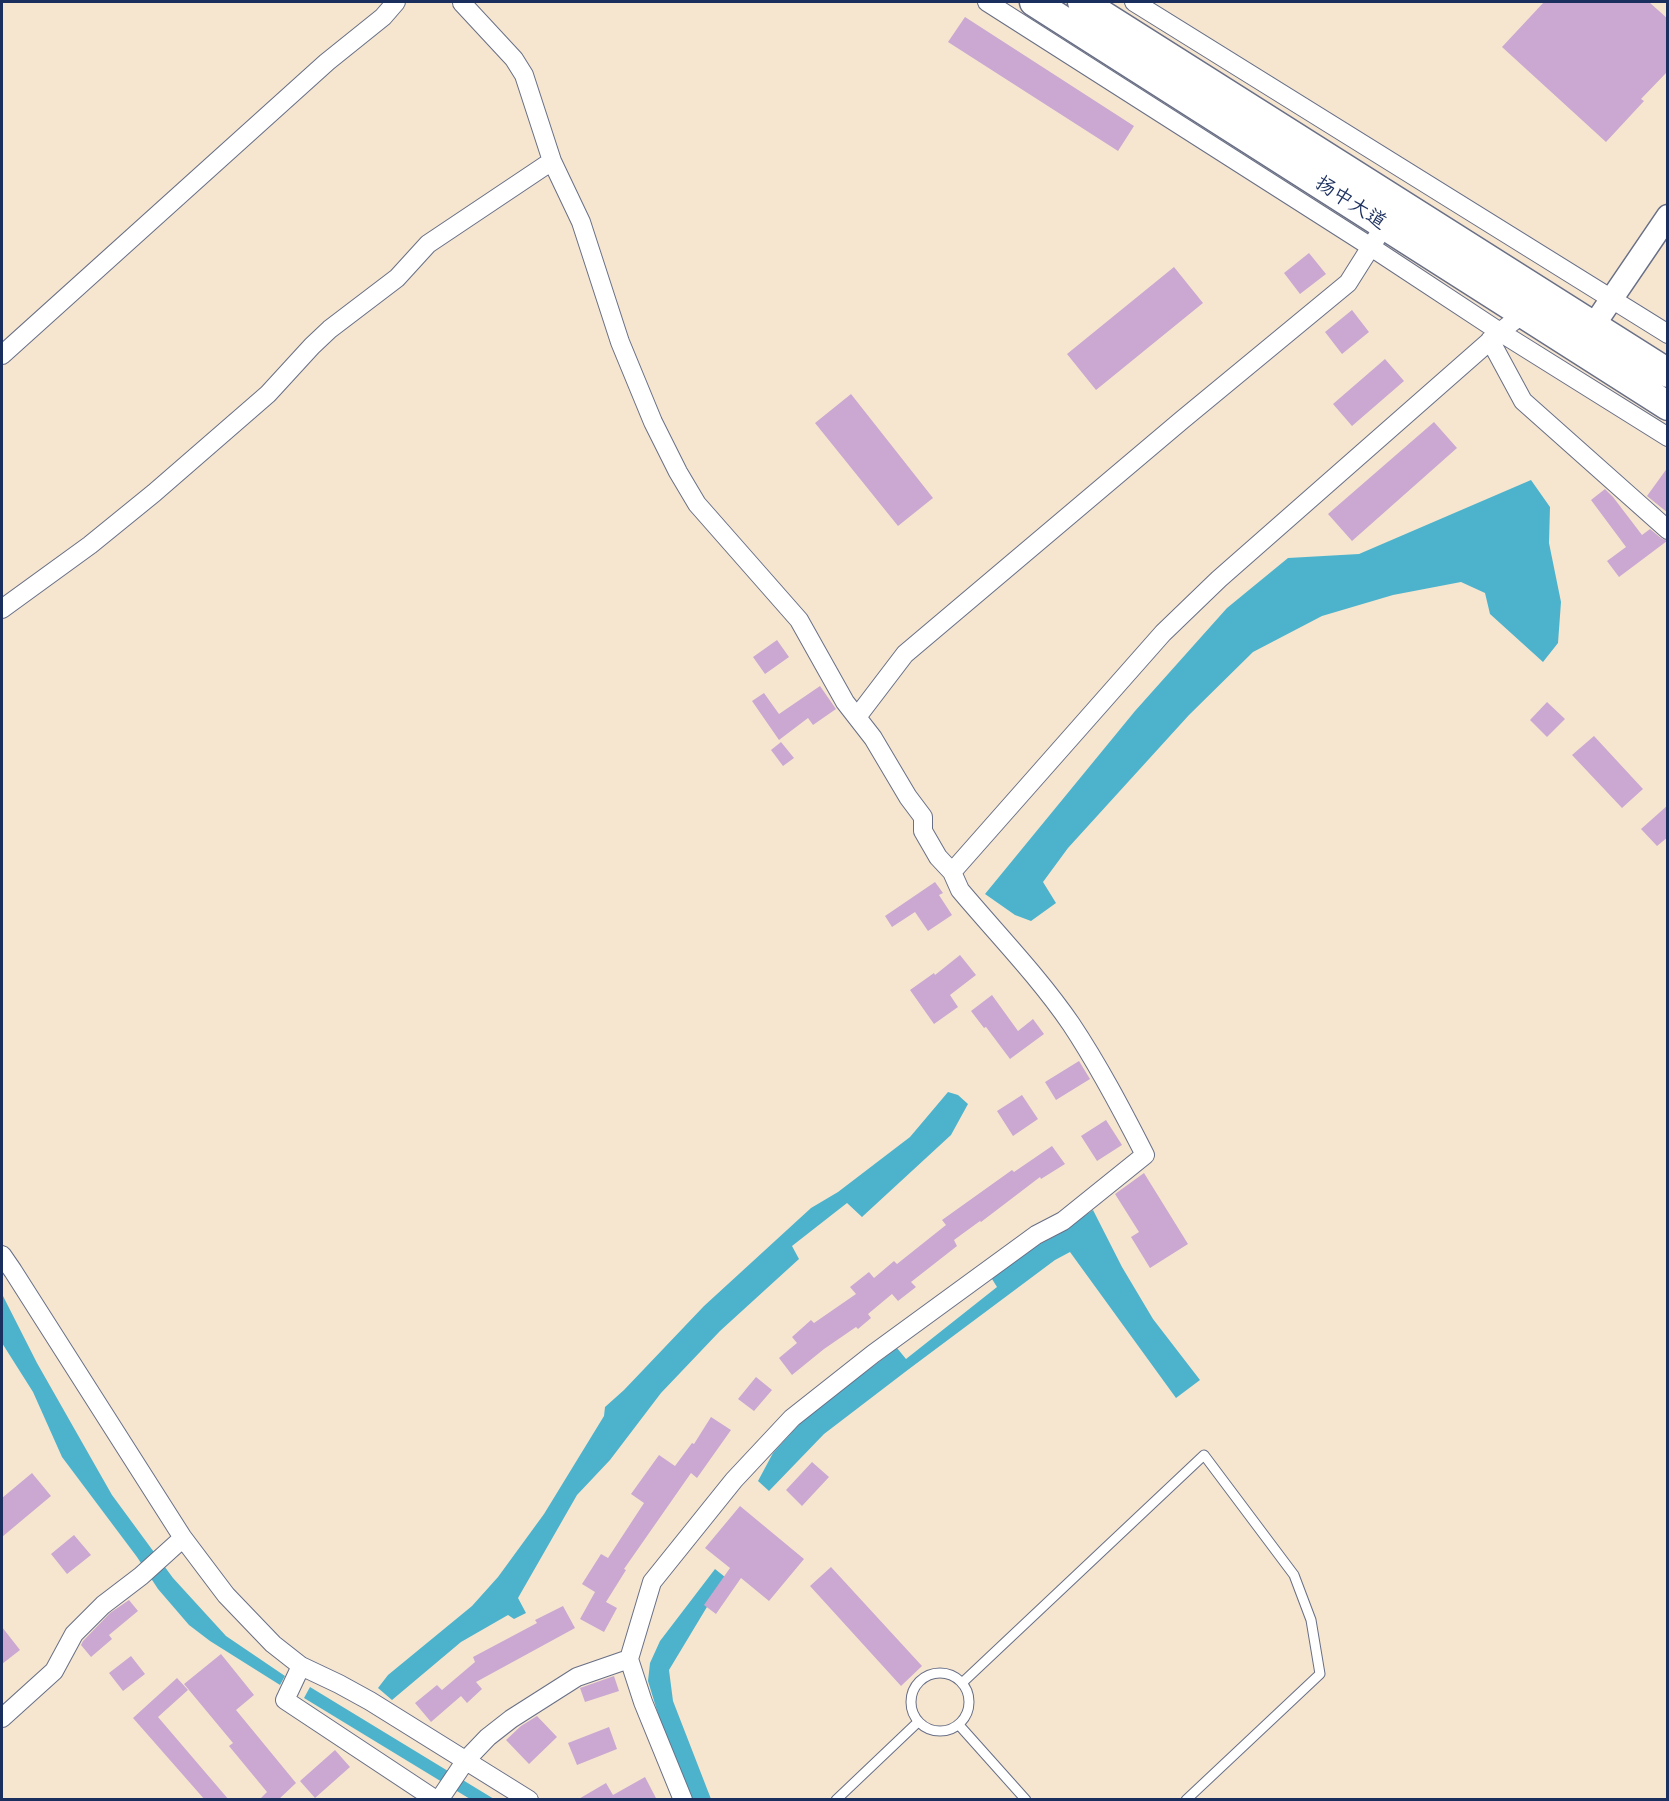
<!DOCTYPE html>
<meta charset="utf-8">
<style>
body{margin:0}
#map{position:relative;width:1669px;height:1801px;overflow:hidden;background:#f6e6d0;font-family:"Architects Daughter",sans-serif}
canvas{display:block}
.frame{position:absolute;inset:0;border:3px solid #1b2f5e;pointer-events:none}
</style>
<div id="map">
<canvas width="1669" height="1801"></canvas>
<div class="frame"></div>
</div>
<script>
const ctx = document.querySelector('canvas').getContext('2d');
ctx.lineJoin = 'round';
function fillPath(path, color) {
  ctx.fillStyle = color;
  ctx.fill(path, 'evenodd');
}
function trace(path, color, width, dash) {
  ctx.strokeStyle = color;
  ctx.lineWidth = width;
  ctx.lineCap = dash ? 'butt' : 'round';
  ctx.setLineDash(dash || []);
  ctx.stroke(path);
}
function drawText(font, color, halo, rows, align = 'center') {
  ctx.font = font + ' "Architects Daughter","LXGW WenKai TC",sans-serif';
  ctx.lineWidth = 6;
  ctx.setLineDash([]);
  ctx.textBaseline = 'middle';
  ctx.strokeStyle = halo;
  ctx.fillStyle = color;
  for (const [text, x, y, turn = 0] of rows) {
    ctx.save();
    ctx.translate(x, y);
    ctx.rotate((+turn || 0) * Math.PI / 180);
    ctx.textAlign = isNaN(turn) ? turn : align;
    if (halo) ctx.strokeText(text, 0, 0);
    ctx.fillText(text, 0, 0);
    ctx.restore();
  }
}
fillPath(new Path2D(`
 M1531,480l19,27 -1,36 12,59 -3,41 -15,19 -53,-48 -5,-21 -24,-11 -68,13 -71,21 -69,36 -64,63 -121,133 -25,34 13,21 -25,18 -16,-6 -30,-21 150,-183 92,-103 61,-50 71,-4z
 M948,1092l10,3 10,9 -17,31 -89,82 -15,-14 -55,43 7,13 -79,72 -59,62 -51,67 -33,35 -59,103 8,15 -12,6 -6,-4 -47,27 -69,58 -14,-12 10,-13 84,-69 26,-29 46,-63 60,-98 1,-9 19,-17 80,-84 107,-98 27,-16 72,-55z
 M1093,1210l29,57 31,52 47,61 -24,18 -106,-146 -15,8 -146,109 -85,65 -55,57 -11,-10 15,-28 32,-35 92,-70 9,11 91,-72 -5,-8 33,-27 30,-16z
 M2,1294l35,69 75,132 61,83 53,58 59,40 -5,9 -70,-44 -21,-16 -31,-36 -21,-32 -75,-100 -29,-65 -31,-49z
 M715,1569l10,8 -56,93 4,31 38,98h-21l-24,-59 -18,-59 2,-18 10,-22z
 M310,1687l184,112h-24l-166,-101z`), '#4db3cc');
fillPath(new Path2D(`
 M1544,2h105l19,17v52l-27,28 3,2 -38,41 -104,-95z
 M965,17l169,109 -16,25 -170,-109z
 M1309,253l17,21 -26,20 -16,-21z
 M1174,267l29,36 -107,87 -29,-36z
 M1352,310l17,22 -27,22 -17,-22z
 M1385,359l19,22 -52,45 -19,-22z
 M851,394l82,104 -35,28 -83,-103z
 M1434,422l23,26 -105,93 -24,-27z
 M1668,467v46l-21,-17z
 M1605,489l8,8 29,38 8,-6 11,9 6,3 -48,36 -12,-16 19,-14 -35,-47z
 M777,640l12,17 -24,17 -12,-17z
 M820,686l16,23 -23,16 -5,-7 -29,22 -27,-39 12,-8 15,21z
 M1547,702l18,17 -18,18 -17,-17z
 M1594,736l49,53 -21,19 -50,-53z
 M781,742l13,16 -11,8 -12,-16z
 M1668,805v32l-11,9 -16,-17z
 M935,882l8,11 -4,2 13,20 -24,16 -13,-19 -23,15 -7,-11z
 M960,955l16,20 -26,20 8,12 -24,17 -24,-34 24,-17 1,2z
 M992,995l26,36 15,-12 11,15 -34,25 -24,-32 -2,1 -13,-17z
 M1079,1061l11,18 -34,21 -11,-18z
 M1022,1095l16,24 -25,17 -16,-25z
 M1106,1120l16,25 -25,16 -16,-25z
 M1052,1146l13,18 -24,15 -1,-2 -59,45 -1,-1 -26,19 3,6 -46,36 5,5 -18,14 -6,-7 -24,20 3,4 -13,11 -2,-2 -32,22 -32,26 -13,-17 18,-15 -5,-6 19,-17 3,3 42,-29 -6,-7 19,-15 5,6 20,-17 3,3 49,-39 -4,-5 70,-50 2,2z
 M1144,1173l44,71 -38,24 -19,-31 8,-5 -24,-38z
 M756,1377l16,13 -18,21 -16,-12z
 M711,1417l20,13 -34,48 -6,-5 -67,96 2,1 -20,32 11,6 -13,24 -24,-13 15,-27 -13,-8 19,-30 7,4 36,-55 -13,-9 28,-39 16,11 17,-23 2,1z
 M812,1462l17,15 -27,29 -16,-16z
 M32,1473l19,23 -49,41v-39z
 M740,1506l64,53 -35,42 -28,-23 -25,36 -12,-9 26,-37 -25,-20z
 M74,1535l17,20 -24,19 -16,-20z
 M831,1567l91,99 -21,20 -91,-100z
 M129,1600l9,11 -29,24 3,4 -21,18 -10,-12 2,-4 27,-28z
 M563,1606l12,22 -99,54 6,7 -15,14 -6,-7 -30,26 -16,-19 22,-18 5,5 33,-28 -2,-5 64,-34 -2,-3z
 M2,1627l18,23 -18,14z
 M221,1654l33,41 -18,15 60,73 -18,17h-19l8,-8 -38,-46 4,-3 -49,-59z
 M131,1656l14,18 -22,17 -14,-18z
 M614,1676l5,15 -34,11 -5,-14z
 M177,1678l11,12 -30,27 71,83h-24l-72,-82z
 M537,1716l20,21 -28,27 -23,-24 15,-14z
 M609,1727l8,22 -40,16 -9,-22z
 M335,1750l15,17 -35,31 -15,-17z
 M645,1777l12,23h-80l29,-17 7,12z`), '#caa8d1');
const service = new Path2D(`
 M911 1702a29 29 0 1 1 58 0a29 29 0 1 1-58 0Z
 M962,1683l242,-228 90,120 17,45 9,54 -134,126
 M959,1725l67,75
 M836,1800l82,-78`);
const minor = new Path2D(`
 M987,2l384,245 129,85 168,105
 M1134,2l534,332
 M552,161l29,61 39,120 33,80 25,50 19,32 102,116 46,82 28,36 35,59 15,20v14l15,26 14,15
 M1490,340l33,61 145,129
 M2,355l325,-293 56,-45 13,-15
 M2,609l88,-64 64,-52 114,-99 44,-48 18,-17 67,-51 31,-34 124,-83 -28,-86 -10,-16 -52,-56 2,-1
 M857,717l48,-63 277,-234 166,-137 29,-46
 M2,1255l11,16 170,267 43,57 47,49 28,22 38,18 31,17 159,99
 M629,1659l23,-77 82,-102 58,-62 81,-64 163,-119 27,-14 82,-66c-23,-45 -46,-89 -74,-131 -33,-48 -74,-90 -111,-134l-8,-18 211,-239 56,-54 281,-247 30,-24
 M301,1666l-16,34 151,100
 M2,1718l52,-47 20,-37 29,-29 38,-29 42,-38
 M439,1800l27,-40 22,-23 23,-18 66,-42 52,-18 14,43 40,98`);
const tertiary = new Path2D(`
 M1585,338l83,-122`);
const primary = new Path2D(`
 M1034,2l634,404
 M1082,2l586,371`);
trace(service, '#686f86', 11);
trace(minor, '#686f86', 20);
trace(tertiary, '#686f86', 25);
trace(primary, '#686f86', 31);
trace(service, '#fff', 9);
trace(minor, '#fff', 18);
trace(tertiary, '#fff', 22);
trace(primary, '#fff', 28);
drawText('20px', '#1b2f5e', '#fff', [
 ["扬中大道",1350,204,33]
]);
</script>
